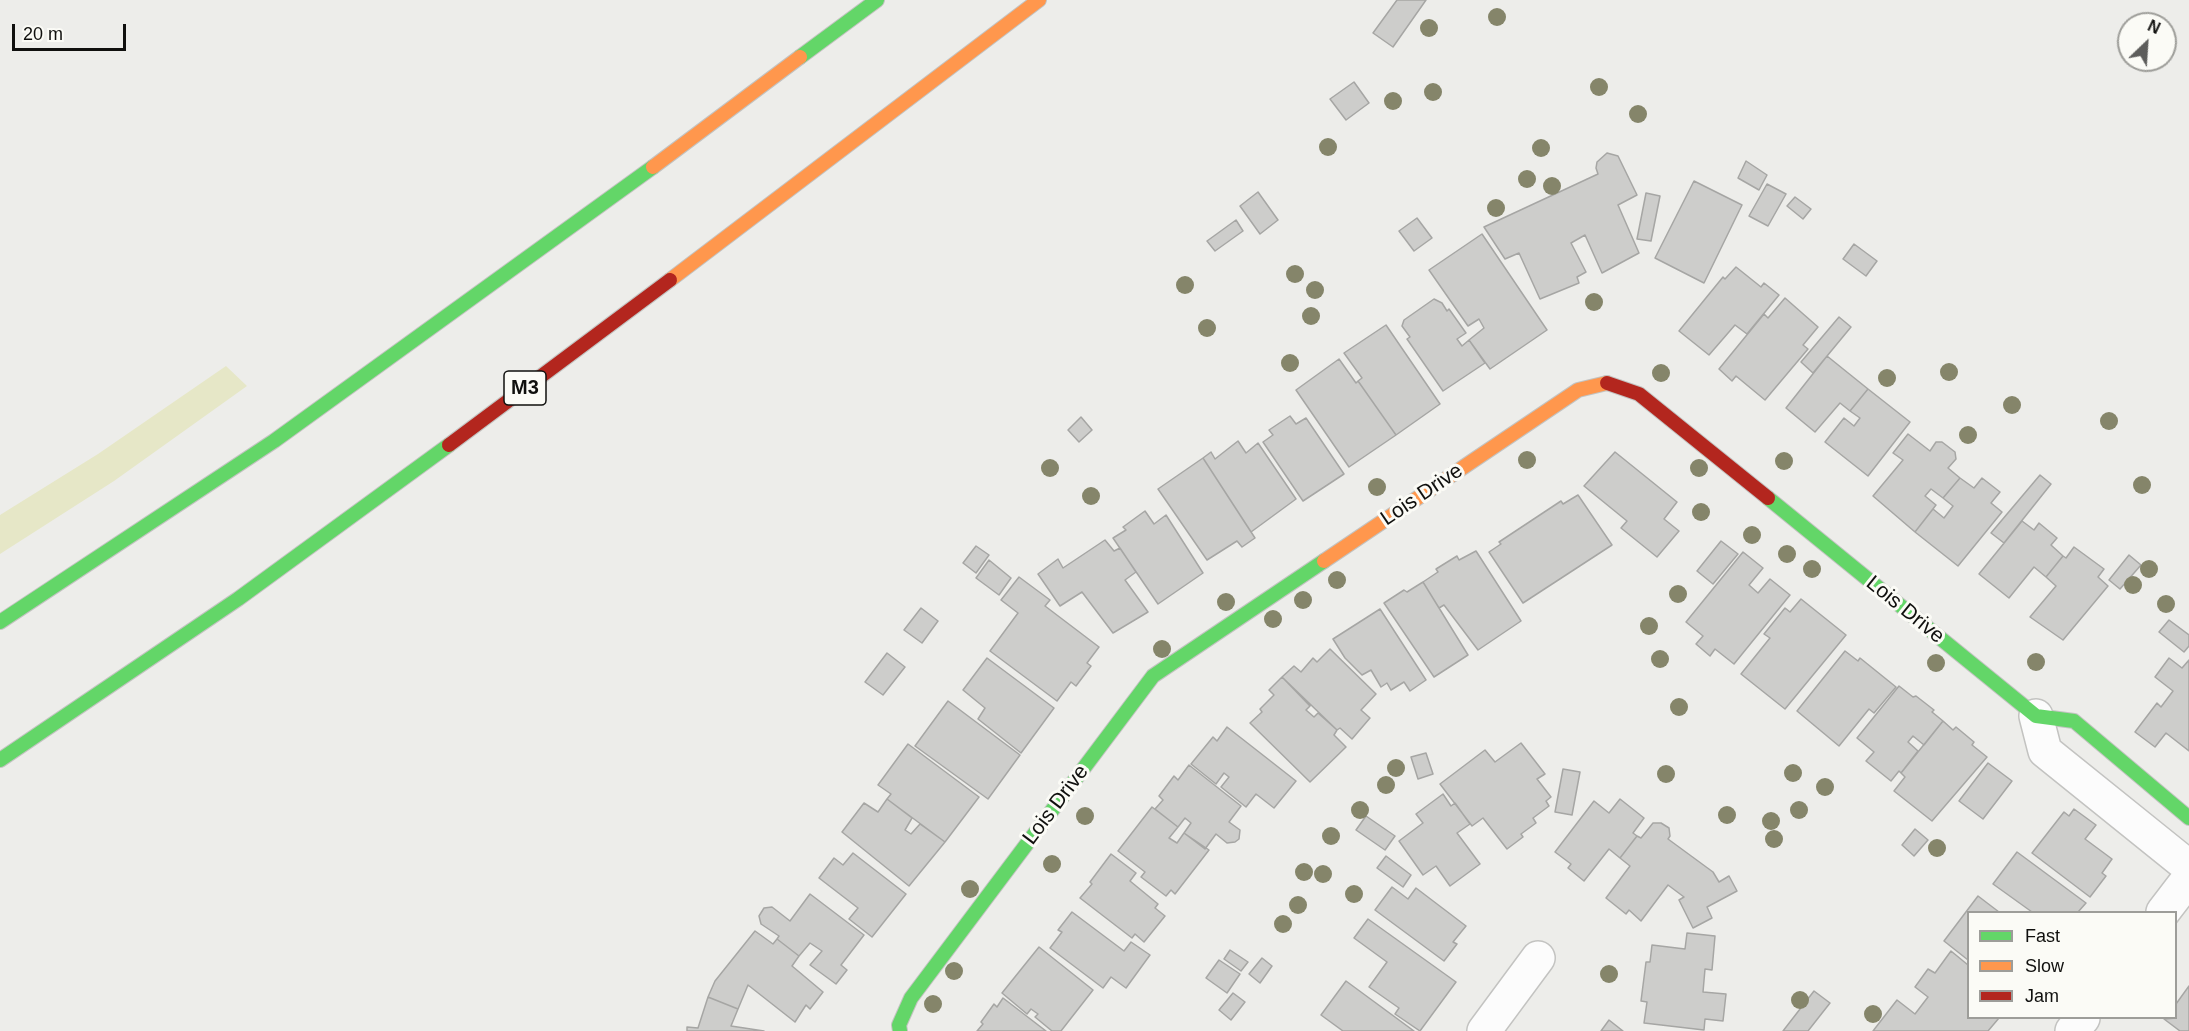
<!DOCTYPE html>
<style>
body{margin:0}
#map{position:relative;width:2189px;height:1031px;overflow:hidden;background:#ededea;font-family:Arial,sans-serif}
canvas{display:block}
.legend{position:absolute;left:1967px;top:911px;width:210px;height:108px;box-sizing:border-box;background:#fbfbf6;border:2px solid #9d9d99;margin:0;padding:8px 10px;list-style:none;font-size:18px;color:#10100e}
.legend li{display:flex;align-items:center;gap:12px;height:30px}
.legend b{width:30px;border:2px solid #9d9d99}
.north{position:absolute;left:2117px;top:12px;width:60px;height:60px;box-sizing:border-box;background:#fbfbf6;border:2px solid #9d9d99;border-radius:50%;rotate:25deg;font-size:16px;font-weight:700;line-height:24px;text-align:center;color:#10100e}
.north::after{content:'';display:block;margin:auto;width:21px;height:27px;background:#5d5d5b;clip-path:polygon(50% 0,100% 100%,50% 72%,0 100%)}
.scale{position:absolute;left:12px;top:24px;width:114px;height:27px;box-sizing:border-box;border:3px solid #10100e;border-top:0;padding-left:8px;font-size:18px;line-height:21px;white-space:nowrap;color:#10100e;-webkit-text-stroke:4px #fbfbf6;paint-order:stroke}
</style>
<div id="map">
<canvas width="2189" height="1031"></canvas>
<ul class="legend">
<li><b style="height:8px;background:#63d668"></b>Fast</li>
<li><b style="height:8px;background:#ff974d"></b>Slow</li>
<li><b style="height:8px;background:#b3261e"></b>Jam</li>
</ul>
<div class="north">N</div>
<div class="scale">20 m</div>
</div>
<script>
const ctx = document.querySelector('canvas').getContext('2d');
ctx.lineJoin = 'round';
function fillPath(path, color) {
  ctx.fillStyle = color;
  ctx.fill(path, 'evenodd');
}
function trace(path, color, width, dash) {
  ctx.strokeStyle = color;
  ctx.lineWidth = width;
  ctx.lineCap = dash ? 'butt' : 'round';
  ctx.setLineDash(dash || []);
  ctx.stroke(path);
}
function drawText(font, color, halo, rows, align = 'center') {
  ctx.font = font + ' Arial,sans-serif';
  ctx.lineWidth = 6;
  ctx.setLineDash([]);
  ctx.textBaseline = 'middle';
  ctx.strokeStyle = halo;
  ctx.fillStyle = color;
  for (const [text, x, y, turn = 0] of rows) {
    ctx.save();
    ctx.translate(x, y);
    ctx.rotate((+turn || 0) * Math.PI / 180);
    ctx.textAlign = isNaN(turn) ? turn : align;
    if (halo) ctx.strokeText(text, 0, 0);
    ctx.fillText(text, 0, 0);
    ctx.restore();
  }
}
fillPath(new Path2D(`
 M226,366l21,20 -133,95 -114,73v-39l98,-61z`), '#e6e7c7');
const building = new Path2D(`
 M1397,0h29l-33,47 -20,-14z
 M1354,82l15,21 -23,17 -16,-21z
 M1607,153l11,3 19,39 -19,10 21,48 -37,20 -17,-38 -14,8 15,29 -9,5 2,6 -39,16 -21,-46 -14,6 -21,-32 114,-53 -2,-6 1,-6z
 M1746,161l21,14 -8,15 -21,-12z
 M1694,181l48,24 -38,78 -49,-25z
 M1767,184l19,10 -18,32 -19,-10z
 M1258,192l20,28 -18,14 -20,-28z
 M1646,193l14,3 -9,45 -14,-2z
 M1795,197l16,12 -8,10 -16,-13z
 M1417,218l15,20 -18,13 -15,-20z
 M1236,220l7,11 -28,20 -8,-10z
 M1482,234l65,96 -57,39 -21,-29 15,-12 -5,-9 -11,7 -39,-56z
 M1854,244l23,17 -11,15 -23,-17z
 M1736,267l25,20 3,-4 15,12 -32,39 -12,-9 -26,30 -30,-24 44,-54 2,2z
 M1785,298l33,29 -15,18 5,4 -43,51 -29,-24 -4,5 -13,-12 45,-55 4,4z
 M1434,299l8,4 5,8 2,-2 17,24 -9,6 5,7 7,-6 16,23 -42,28 -36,-52 3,-2 -8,-11 2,-6z
 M1839,317l12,10 -38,46 -12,-11z
 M1386,325l54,79 -44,31 -38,-54 4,-3 -18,-25z
 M1827,356l41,33 -18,22 -10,-8 -25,29 -29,-24z
 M1339,359l17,24 2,-2 38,54 -47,32 -53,-77z
 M1868,389l42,33 -42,54 -43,-34 19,-24 10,8 6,-8 -10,-7z
 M1290,416l6,8 10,-6 38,56 -41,27 -40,-59 10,-7 -4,-5z
 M1081,417l11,13 -13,12 -11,-12z
 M1908,434l22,17 6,-9h6l13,10 1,7 -8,9 12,10 -17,20 -12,-9 -6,7 11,9 -21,27 -42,-36 30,-36 -10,-7z
 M1238,441l8,12 12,-10 38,56 -45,33 -48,-74 8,-6 4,7z
 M1615,452l62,50 -13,17 15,12 -22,26 -36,-29 6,-7 -43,-35z
 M1203,458l52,80 -13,9 -5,-6 -30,19 -49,-71z
 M2040,475l11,9 -47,59 -13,-10z
 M1960,478l14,10 8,-10 18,14 -9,11 11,9 -44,54 -43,-34 18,-23 11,9 9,-12 -10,-8z
 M1578,495l34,50 -89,58 -34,-51 12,-8 -2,-2 62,-41 2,3z
 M1145,511l9,13 12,-9 37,58 -45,31 -45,-66 13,-8 -3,-3z
 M2022,521l12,9 5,-7 18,15 -6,7 12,11 -17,21 -12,-10 -25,31 -30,-24z
 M1105,540l9,11 6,-3 16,24 -11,8 23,32 -35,21 -31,-41 -22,14 -22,-32 20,-15 5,9z
 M1721,541l17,13 -25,30 -16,-13z
 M976,546l13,9 -13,18 -13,-10z
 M2074,547l30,22 -6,8 10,9 -45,54 -33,-23 26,-31 -10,-9 17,-21 3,2z
 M1476,551l45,70 -43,29 -34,-45 -5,3 -16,-26 15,-10 -2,-3 21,-13 2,4z
 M1743,552l20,16 -14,17 9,8 12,-14 20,16 -56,69 -19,-15 -5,7 -14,-12 7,-8 -17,-14z
 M2129,555l12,10 -21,24 -11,-9z
 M989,560l22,18 -12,17 -23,-17z
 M1019,577l31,23 -5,6 54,41 -12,16 4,3 -15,20 -5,-4 -14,19 -67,-50 28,-38 -17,-13z
 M1423,582l45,73 -34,22 -50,-74 20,-13 3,2z
 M1801,599l45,36 -61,74 -44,-35 29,-36 -6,-4 21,-26 5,4z
 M921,608l17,13 -16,22 -18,-13z
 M1380,609l46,71 -16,11 -6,-9 -13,8 -4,-7 -6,4 -10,-17 -9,5 -17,-17 -12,-19z
 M2169,620l20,15v11l-5,6 -25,-20z
 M1330,649l46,45 -15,16 9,8 -18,21 -12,-11 -3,2 -55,-53 12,-11 7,6 12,-14 4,4z
 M1845,651l13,10 2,-3 36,29 -22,26 -5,-4 -30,37 -42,-35z
 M887,653l18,14 -22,28 -18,-13z
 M987,658l67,50 -33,45 -43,-34 7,-11 -22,-18z
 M2169,658l13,10 7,-8v91l-23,-18 -11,14 -20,-15 22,-29 4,4 12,-16 -18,-14z
 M1282,677l28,29 -4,4 8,7 4,-4 19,17 -3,5 12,12 -36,35 -60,-59 12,-11 -2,-3 14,-14 -5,-5z
 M1899,686l14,11 3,-1 18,14 -2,2 11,9 -19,24 -11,-9 -5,6 10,9 -17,22 -2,-2 -8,10 -25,-20 8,-9 -17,-14z
 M948,701l72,54 -32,44 -73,-53z
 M1943,721l10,9 3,-3 18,15 -2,3 15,12 -55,64 -38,-30 11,-14 -4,-4z
 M1227,727l69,54 -22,27 -18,-14 -10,13 -25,-20 8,-10 -5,-4 -8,11 -25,-20 22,-27 4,4z
 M1521,743l24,31 -8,5 14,18 -5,4 3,5 -16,12 3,5 -15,11 2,3 -16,12 -24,-31 -11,8 -32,-42 45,-34 10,12z
 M908,744l71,53 -34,45 -58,-43 4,-5 -13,-9z
 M1426,753l7,21 -15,5 -7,-22z
 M1988,763l24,18 -29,38 -24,-18z
 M1189,765l52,41 -12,16 11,8 -1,9 -4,3 -8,1 -11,-9 -11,15 -21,-16 7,-10 -6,-5 -7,9 -23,-18 8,-9 -4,-4 15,-20 4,4z
 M1563,769l17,3 -8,43 -17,-3z
 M1443,794l8,12 4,-3 15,21 -13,9 23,31 -30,22 -14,-20 -13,9 -24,-34 24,-18 -7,-9z
 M887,799l25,19 -7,12 6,4 9,-10 25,18 -36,44 -67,-54 22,-29 14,9z
 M1620,799l24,19 -11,15 4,3 -17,22 -11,-9 -25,32 -16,-13 3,-4 -16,-12 39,-51 15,12z
 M1152,807l26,20 -9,11 8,5 7,-10 25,17 -34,44 -4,-4 -5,6 -25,-19 4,-5 -27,-21z
 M2074,809l22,16 -11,14 27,20 -10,14 4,3 -16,21 -58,-44 32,-41 5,4z
 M1366,816l29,20 -10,14 -29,-20z
 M1653,823h8l8,5 1,8 -2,3 45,33 6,10 10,-6 8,15 -30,16 5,11 -19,10 -14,-28 5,-3 -16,-12 -27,36 -12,-11 -3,4 -20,-16 24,-32 -10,-8 17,-22 4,2z
 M1915,829l13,11 -14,16 -12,-11z
 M2017,852l69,51 -8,9h-46l-39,-28z
 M853,853l53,41 -34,43 -23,-18 9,-11 -39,-30 15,-20 9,7z
 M1111,854l25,19 -6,8 28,23 -3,4 10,8 -21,26 -9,-8 -3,4 -52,-40 12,-14 -2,-2z
 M1386,856l25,19 -8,12 -26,-19z
 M1392,887l16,12 8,-11 50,38 -13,16 4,2 -13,17 -69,-51z
 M810,894l54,41 -23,30 6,5 -11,14 -26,-19 12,-14 -12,-8 -11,13 -22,-17 2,-3 -18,-12 -2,-8 5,-8 8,-1 18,14z
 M1978,896l21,16h-31v48l-24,-19z
 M1072,912l52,39 7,-9 19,13 -24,33 -15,-11 -8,11 -53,-40 12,-16 -4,-2z
 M1368,919l88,63 -36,49 -25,-17 4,-6 -30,-21 18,-25 -33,-24z
 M755,931l18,13 4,-5 22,17 -7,10 31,26 -13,17 -4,-4 -11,17 -47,-37 -10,24 -30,-12 7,-16z
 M1687,933l28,3 -3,34 -7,-1 -2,23 23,2 -3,27 -18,-2 -1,11 -60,-7 3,-21 -6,-1 5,-39h4l2,-17 33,4z
 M1039,947l54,43 -32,41h-9l-17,-14 3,-3 -7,-5 -4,5 -25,-21z
 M1230,950l18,12 -7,9 -17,-12z
 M1951,951l17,14v53h31l-11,13h-115l24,-31 18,14 13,-17 -13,-10 13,-18 7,4z
 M1262,958l10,8 -12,17 -11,-9z
 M1219,960l21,14 -13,19 -21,-15z
 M1346,981l68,50h-71l-22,-16z
 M2189,986v45h-9l-16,-12 12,-1v-14z
 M1814,991l16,12 -22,28h-25z
 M1233,993l12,9 -14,18 -12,-10z
 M708,997l30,12 -7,17 33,5h-77v-4l11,1z
 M1003,998l43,33h-69l6,-7 -2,-2 13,-18 3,3z
 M1609,1020l14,11h-22z`);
fillPath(building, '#cdcdcb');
trace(building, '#a6a6a4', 1.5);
const street = new Path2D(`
 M2036,716l9,35 144,116
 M2163,912l26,-34
 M1484,1031l54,-73
 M2072,1031l11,-13`);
const fast = new Path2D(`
 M800,57l77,-57
 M1768,498l268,218 38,5 115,97
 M0,622l274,-181 379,-274
 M0,760l238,-161 211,-154
 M900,1031l-1,-6 12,-27 242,-322 171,-115`);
const slow = new Path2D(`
 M653,167l147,-110
 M670,280l369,-280
 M1324,561l254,-171 29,-7`);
const jam = new Path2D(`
 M1607,383l32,11 129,104
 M449,445l221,-165`);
trace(street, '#c3c3c1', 36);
trace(fast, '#c3c3c1', 16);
trace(slow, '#c3c3c1', 16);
trace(jam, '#c3c3c1', 16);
trace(street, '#fcfcfc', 33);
trace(fast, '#63d668', 14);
trace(slow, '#ff974d', 14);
trace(jam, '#b3261e', 14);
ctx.fillStyle = '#85856a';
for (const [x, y] of [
 [1497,17],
 [1429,28],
 [1599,87],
 [1433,92],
 [1393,101],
 [1638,114],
 [1328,147],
 [1541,148],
 [1527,179],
 [1552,186],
 [1496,208],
 [1295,274],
 [1185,285],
 [1315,290],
 [1594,302],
 [1311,316],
 [1207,328],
 [1290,363],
 [1949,372],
 [1661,373],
 [1887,378],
 [2012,405],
 [2109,421],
 [1968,435],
 [1527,460],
 [1784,461],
 [1050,468],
 [1699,468],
 [2142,485],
 [1377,487],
 [1091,496],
 [1701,512],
 [1752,535],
 [1787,554],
 [1812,569],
 [2149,569],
 [1337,580],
 [2133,585],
 [1678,594],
 [1303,600],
 [1226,602],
 [2166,604],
 [1273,619],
 [1649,626],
 [1162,649],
 [1660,659],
 [2036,662],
 [1936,663],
 [1679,707],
 [1396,768],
 [1793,773],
 [1666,774],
 [1386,785],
 [1825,787],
 [1360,810],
 [1799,810],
 [1727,815],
 [1085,816],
 [1771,821],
 [1331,836],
 [1774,839],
 [1937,848],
 [1052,864],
 [1304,872],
 [1323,874],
 [970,889],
 [1354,894],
 [1298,905],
 [1283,924],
 [954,971],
 [1609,974],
 [1800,1000],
 [933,1004],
 [1873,1014]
]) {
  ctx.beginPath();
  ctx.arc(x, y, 9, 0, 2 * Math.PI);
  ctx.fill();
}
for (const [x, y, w] of [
 [525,388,42]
]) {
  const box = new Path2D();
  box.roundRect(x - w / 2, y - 17, w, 34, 4.5);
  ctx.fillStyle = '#fbfbf6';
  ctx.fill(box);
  trace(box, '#10100e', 1.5);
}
drawText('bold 20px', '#10100e', null, [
 ["M3",525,388]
]);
drawText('21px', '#10100e', '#fbfbf6', [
 ["Lois Drive",1422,495,-34],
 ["Lois Drive",1905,610,39],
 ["Lois Drive",1056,805,-53]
]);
</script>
